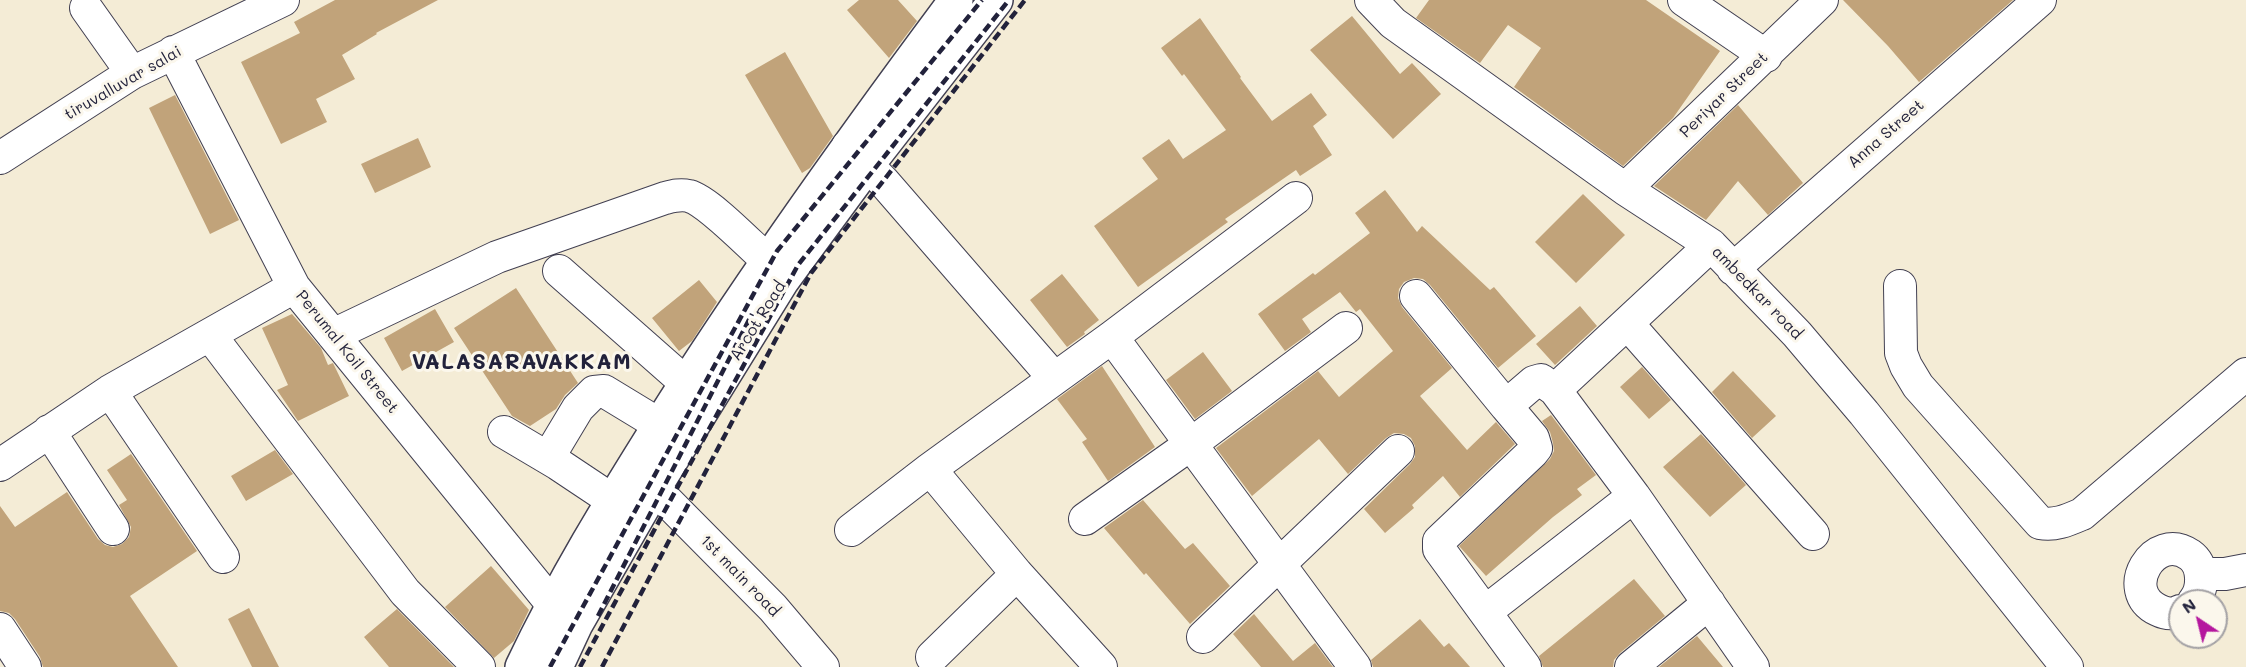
<!DOCTYPE html>
<style>
body{margin:0}
#map{position:relative;width:2246px;height:667px;overflow:hidden;background:#f4ecd6;font-family:Mali,sans-serif}
canvas{display:block}
.north{position:absolute;left:2168px;top:589px;width:60px;height:60px;box-sizing:border-box;background:#fbf7ec;border:2px solid #a4a2a5;border-radius:50%;rotate:325deg;font-size:16px;font-weight:700;line-height:24px;text-align:center;color:#22223b}
.north::after{content:'';display:block;margin:auto;width:21px;height:27px;background:#b5179e;clip-path:polygon(50% 0,100% 100%,50% 72%,0 100%)}
</style>
<div id="map">
<canvas width="2246" height="667"></canvas>
<div class="north">N</div>
</div>
<script>
const ctx = document.querySelector('canvas').getContext('2d');
ctx.lineJoin = 'round';
function fillPath(path, color) {
  ctx.fillStyle = color;
  ctx.fill(path, 'evenodd');
}
function trace(path, color, width, dash) {
  ctx.strokeStyle = color;
  ctx.lineWidth = width;
  ctx.lineCap = dash ? 'butt' : 'round';
  ctx.setLineDash(dash || []);
  ctx.stroke(path);
}
function drawText(font, color, halo, rows, align = 'center') {
  ctx.font = font + ' Mali,sans-serif';
  ctx.lineWidth = 6;
  ctx.setLineDash([]);
  ctx.textBaseline = 'middle';
  ctx.strokeStyle = halo;
  ctx.fillStyle = color;
  for (const [text, x, y, turn = 0] of rows) {
    ctx.save();
    ctx.translate(x, y);
    ctx.rotate((+turn || 0) * Math.PI / 180);
    ctx.textAlign = isNaN(turn) ? turn : align;
    if (halo) ctx.strokeText(text, 0, 0);
    ctx.fillText(text, 0, 0);
    ctx.restore();
  }
}
fillPath(new Path2D(`
 M335,0h103l-62,33 1,1 -35,21 13,24 -39,20 11,23 -46,22 -40,-82 59,-29 -6,-11z
 M859,0h39l19,21 -28,37 -42,-48z
 M1429,0h217l74,51 -47,67 -50,48 -109,-79 27,-39 -33,-23 -28,38 -64,-45z
 M1843,0h170l-94,82 -31,-36z
 M1352,16l48,58 12,-11 29,31 -48,45 -83,-89z
 M1200,18l41,59 -1,1 32,43 39,-28 16,22 -14,11 19,29 -32,21 -4,-6 -71,49 3,3 -90,65 -44,-61 64,-47 -16,-21 27,-19 14,20 43,-29 -42,-56 -2,2 -21,-28z
 M785,52l48,84 -23,32 -8,5 -57,-98z
 M175,95l64,125 -29,14 -61,-126z
 M1738,105l65,78 -35,32 -30,-34 -32,39 -52,-34z
 M418,138l13,29 -56,26 -14,-29z
 M1385,190l32,42 5,-6 68,64 4,-3 42,49 -38,32 -68,-83 -7,-6 -9,-1 -10,4 -5,7 -1,9 4,9 50,61 -32,28 47,54 29,-28 19,22 -55,53 -17,-21 -31,29 2,3 -29,25 -21,-24 46,-45 5,-7v-11l-4,-8 -7,-4 -10,-1 -8,5 -38,36 -29,-35 -67,57 -36,-48 102,-77 21,26 54,-46 -33,-42 -4,3 -16,-20 -38,27 9,13 -26,19 -27,-37 55,-41 2,2 55,-42 -15,-20z
 M1583,194l42,41 -49,48 -41,-41z
 M1062,274l37,46 -15,12 1,2 -18,13 -37,-47z
 M699,280l18,22 -25,39 -13,10 -27,-33z
 M516,288l62,95 -13,12 -9,14 -26,17 -18,-10 -58,-88z
 M1580,306l17,20 -42,39 -19,-21z
 M435,309l19,33 -52,29 -18,-33z
 M292,314l29,34 7,17 5,-2 16,33 -51,25 -21,-31 11,-5 -26,-57z
 M1203,352l29,39 -37,28 -29,-39z
 M1102,366l53,81 -47,34 -26,-39 5,-3 -30,-40z
 M1642,367l29,33 -22,19 -29,-32z
 M1733,371l43,45 -24,22 -40,-46z
 M1551,415l45,60 -19,14 5,6 -29,22 -67,59 -27,-30 91,-87 4,-8 -1,-8 -3,-11 -8,-11z
 M1701,434l45,51 -36,32 -47,-50z
 M275,450l18,24 -47,27 -15,-25z
 M131,454l66,97 -67,45 48,71h-135l-3,-10 -25,-38 -6,-6 -9,-2v-105l15,21 52,-35 31,47 7,6 8,2 9,-3 7,-7 2,-10 -12,-22 8,-5 -20,-30z
 M1143,500l42,49 8,-6 37,43 -40,38 -44,-51 -2,2 -40,-47z
 M491,566l38,44 -15,31 -20,17 -49,-51z
 M1634,579l31,37 -45,37 -6,7 -1,7h-70l-4,-11z
 M249,608l30,59h-27l-24,-48z
 M397,609l57,58h-65l-25,-30z
 M1254,614l39,47 22,-18 18,24h-72l-28,-33z
 M1420,619l24,28 5,-4 21,24h-97l-2,-7z
 M1697,636l26,31h-64z`), '#c1a37a');
const minor = new Path2D(`
 M1371,0l22,23 232,166 86,56 86,89 67,79 203,254
 M1684,0l82,56
 M86,8l46,65
 M173,52l121,235
 M848,146l35,35 171,197
 M0,158l132,-85 151,-73
 M1625,189l197,-189
 M1733,269l307,-269
 M559,271l127,112
 M1900,286l1,67 5,13 12,20 122,137c15,3 28,-3 42,-9l164,-140
 M1416,296l90,110
 M1627,323l186,211
 M210,335l195,257 74,75
 M333,335l164,-78 168,-59c8,-2 15,-4 24,-2 19,5 61,49 78,64
 M1112,337l243,330
 M1555,390l156,-145
 M110,391l113,166
 M49,431l64,98
 M504,432l54,32 54,36
 M548,458l30,-50 16,-16 10,-1 56,34
 M0,465l110,-74 184,-104 258,317 21,17
 M930,469l87,105 84,93
 M654,488l119,120 50,59
 M1085,519l106,-75 155,-116
 M851,530l79,-61 182,-132 184,-139
 M2201,574h24l21,-4
 M2180,611c-8,4 -14,3 -22,-1 -40,-19 -4,-80 32,-55 14,10 14,34 4,46
 M1485,612l149,-116
 M0,629l25,38
 M1203,637l195,-186
 M932,657l85,-83
 M1525,667l-86,-118v-8l93,-88 4,-5 -3,-10 -27,-32 28,-24 7,-2 14,10 79,106 119,171
 M1631,667l78,-64`);
const major = new Path2D(`
 M522,667c41,-86 88,-163 139,-244 92,-146 192,-285 295,-423
 M556,667l20,-43 78,-136 128,-207 86,-117 128,-164`);
trace(minor, '#424052', 34);
trace(major, '#424052', 36);
trace(minor, '#fff', 32);
trace(major, '#fff', 33);
trace(new Path2D(`
 M598,616l154,-302
 M550,667l227,-416 205,-251
 M580,667l218,-402 211,-265
 M602,667l209,-394 214,-273`), '#22223b', 4.5, [9, 4.5]);
drawText('16px', '#22223b', '#fbf7ec', [
 ["tiruvalluvar salai",123,83,-30],
 ["Periyar Street",1724,95,-44],
 ["Anna Street",1886,134,-41],
 ["ambedkar road",1757,293,46],
 ["Arcot Road",758,321,-58],
 ["Perumal Koil Street",347,352,51],
 ["1st main road",740,576,46]
]);
ctx.letterSpacing = '1.5px';
drawText('bold 22px', '#22223b', '#fbf7ec', [
 ["VALASARAVAKKAM",522,362]
]);
ctx.letterSpacing = '0px';
</script>
